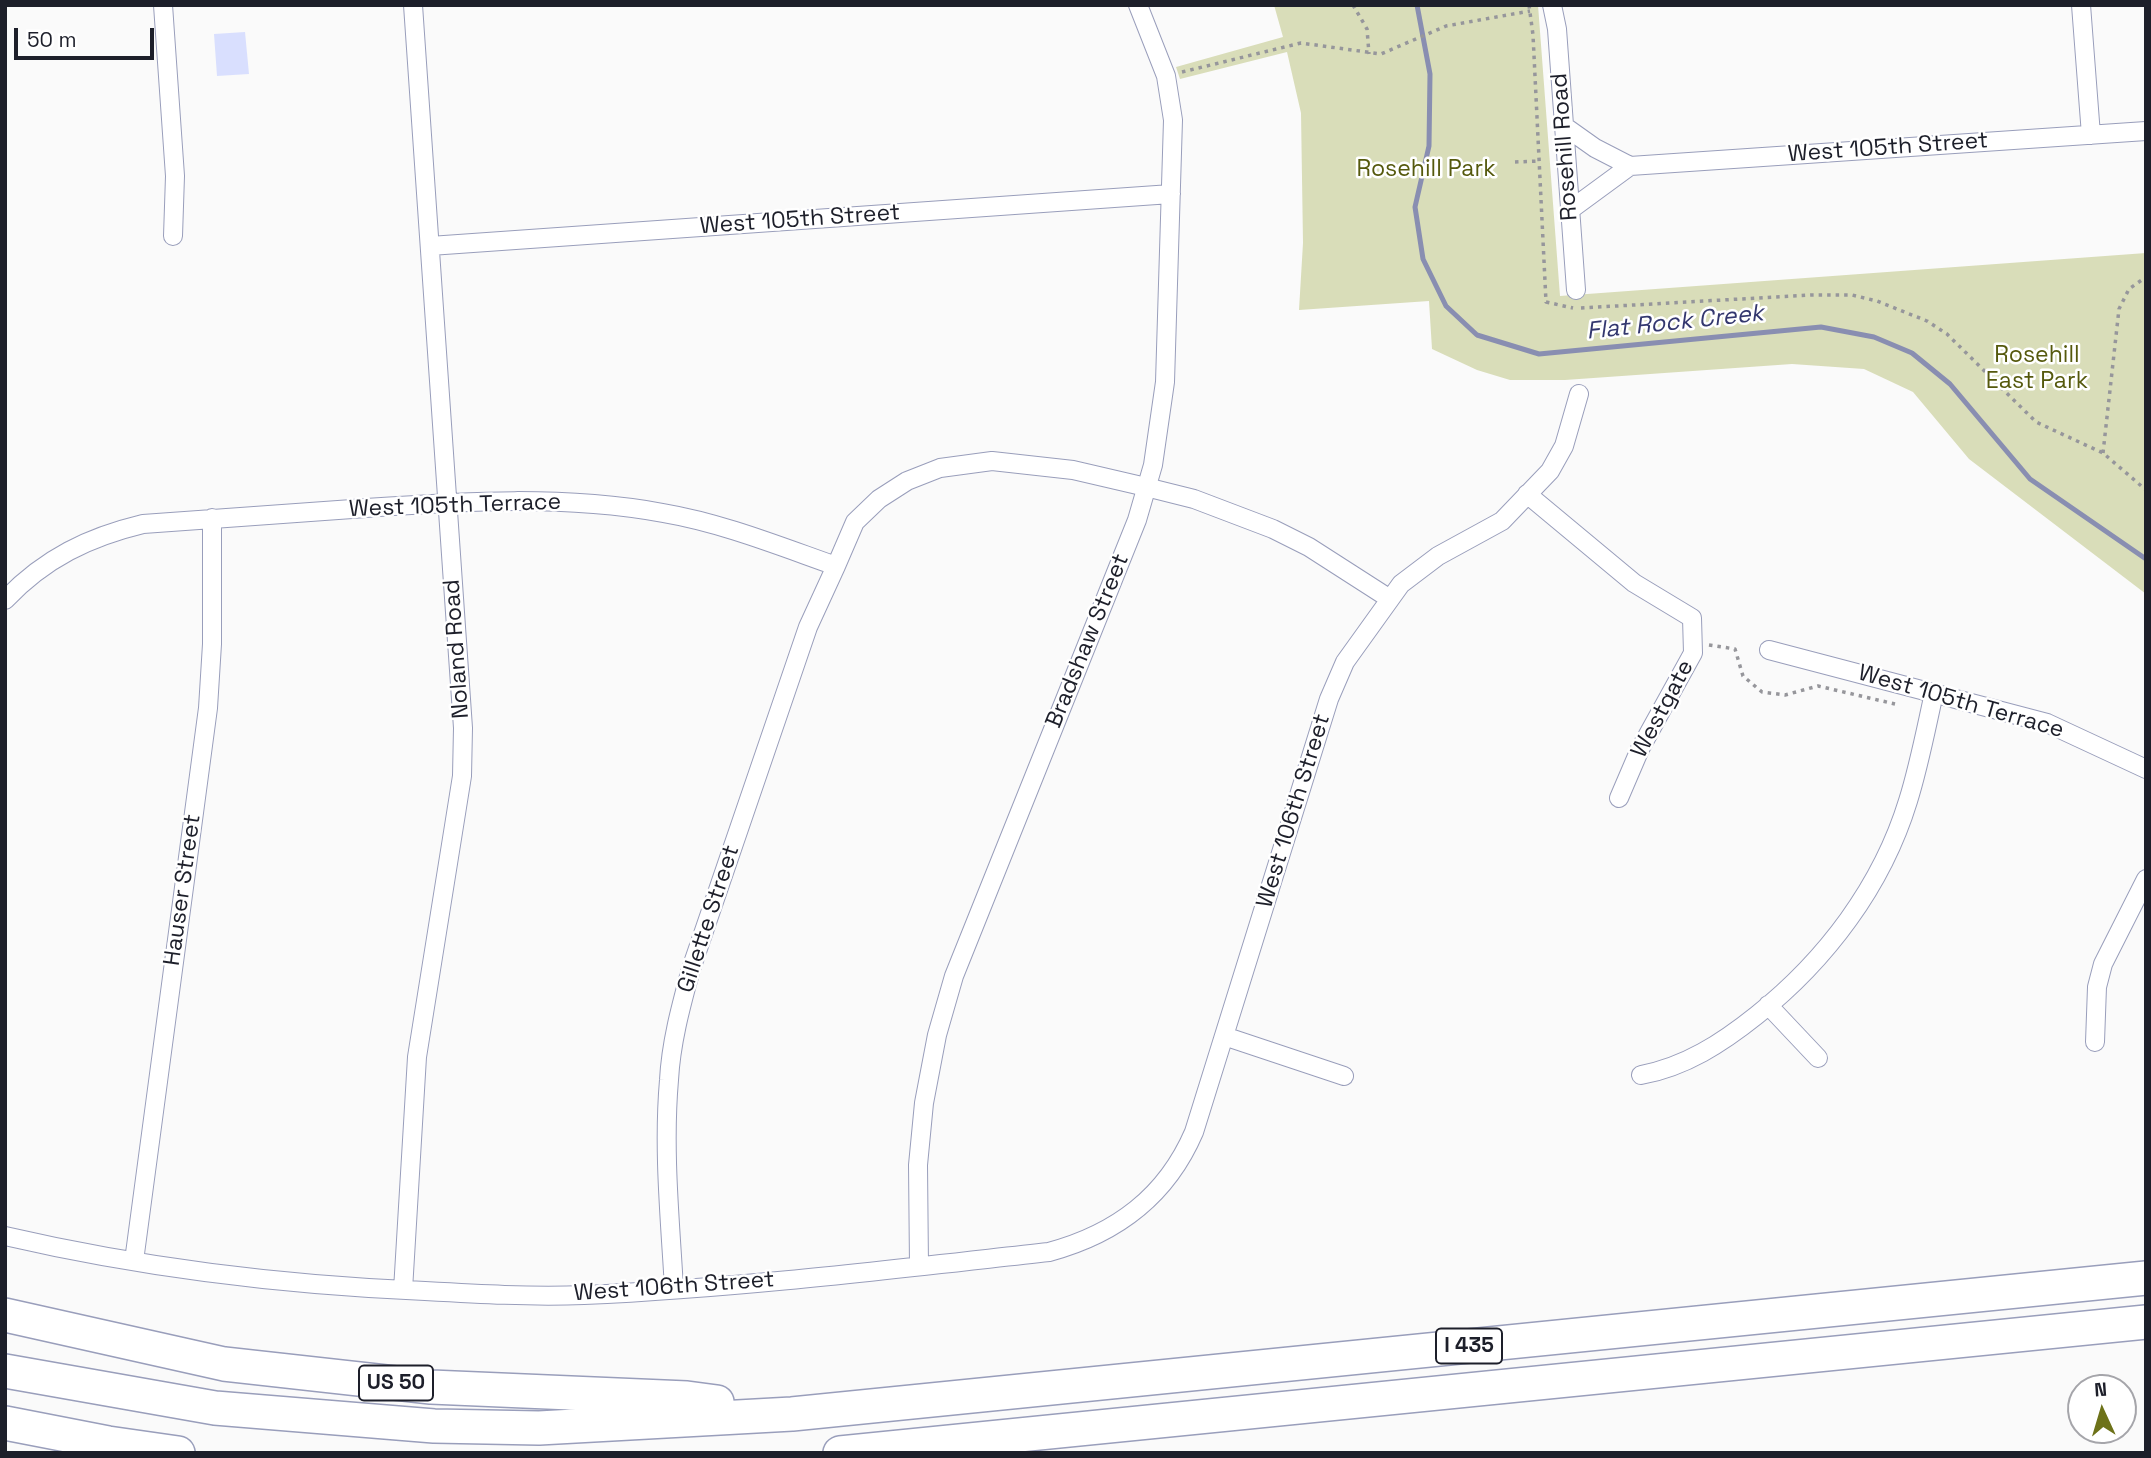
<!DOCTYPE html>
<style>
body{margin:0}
#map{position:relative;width:2151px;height:1458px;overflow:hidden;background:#fafafa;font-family:"Space Grotesk",sans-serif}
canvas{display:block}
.frame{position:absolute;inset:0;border:7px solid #1d1f2a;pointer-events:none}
.north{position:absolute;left:2067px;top:1374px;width:70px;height:70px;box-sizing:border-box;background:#fff;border:2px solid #a5a5aa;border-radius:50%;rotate:356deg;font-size:19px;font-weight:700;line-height:28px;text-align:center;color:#1d1f2a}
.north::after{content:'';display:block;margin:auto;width:24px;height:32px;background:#6d7219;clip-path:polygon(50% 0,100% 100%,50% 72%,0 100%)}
.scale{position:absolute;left:14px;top:28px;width:140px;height:32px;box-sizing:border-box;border:4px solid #1d1f2a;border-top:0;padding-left:9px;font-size:21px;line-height:24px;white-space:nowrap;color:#1d1f2a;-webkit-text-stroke:5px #fff;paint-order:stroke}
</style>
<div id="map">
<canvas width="2151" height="1458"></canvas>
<div class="frame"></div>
<div class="north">N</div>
<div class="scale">50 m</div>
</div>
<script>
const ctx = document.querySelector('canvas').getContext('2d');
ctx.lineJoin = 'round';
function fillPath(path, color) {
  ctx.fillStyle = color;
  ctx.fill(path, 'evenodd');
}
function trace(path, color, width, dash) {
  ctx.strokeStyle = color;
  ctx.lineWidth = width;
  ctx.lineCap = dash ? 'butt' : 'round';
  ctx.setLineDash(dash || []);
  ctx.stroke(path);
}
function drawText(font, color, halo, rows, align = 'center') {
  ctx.font = font + ' "Space Grotesk",sans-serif';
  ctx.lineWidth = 5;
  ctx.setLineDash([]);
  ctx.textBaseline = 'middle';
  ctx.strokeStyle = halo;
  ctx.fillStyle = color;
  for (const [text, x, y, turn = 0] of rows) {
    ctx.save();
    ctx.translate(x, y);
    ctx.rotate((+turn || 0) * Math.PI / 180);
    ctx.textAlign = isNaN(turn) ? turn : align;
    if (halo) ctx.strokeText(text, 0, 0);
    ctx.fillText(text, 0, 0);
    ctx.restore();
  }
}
fillPath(new Path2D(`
 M1274,5h264l22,291 586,-43v341l-177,-135 -56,-67 -49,-23 -72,-5 -227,16h-55l-33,-10 -45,-21 -3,-48 -130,9 4,-67 -2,-130 -14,-61 -107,27 -4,-12 107,-30z`), '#d9ddb9');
trace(new Path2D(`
 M1417,5l13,69 -1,72 -14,61 8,52 23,47 31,29 62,19 282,-27 53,10 38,16 38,31 80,95 116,80`), '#898eb1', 5);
fillPath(new Path2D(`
 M245,32l4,42 -32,2 -3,-42z`), '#d9dffe');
const minor = new Path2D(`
 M163,5l12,171 -2,60
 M1552,5l5,24 19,261
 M2081,5l10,130
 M1564,126l31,22 35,18
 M1570,210l60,-44 516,-35
 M430,246l741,-52
 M1527,494l107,89 58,35 1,35 -53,96 -21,49
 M5,600c40,-42 84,-63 138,-76 75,-6 149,-11 223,-16 100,-7 198,-13 297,5 59,10 116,33 173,53
 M1769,650l278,73 99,46
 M1768,1005l50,53
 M1224,1036l120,40
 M2095,1042l2,-55 6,-23 43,-85
 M1641,1075c44,-8 81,-32 116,-60 69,-55 125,-129 151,-214 11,-35 18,-72 26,-108
 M5,1236c138,32 279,49 420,55 53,3 106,6 159,4 155,-7 311,-26 465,-43 67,-18 117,-55 145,-120l135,-433 16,-37 56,-78 37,-28 64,-35 48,-50 14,-25 15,-52
 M134,1261l74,-553 4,-64v-126
 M919,1266l-1,-101 6,-62 13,-68 17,-59 183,-456 16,-55 12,-83 8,-262 -7,-44 -28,-71
 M674,1288c-4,-69 -11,-139 -5,-208 2,-38 12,-74 22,-111l117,-342 28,-61 19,-44 24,-23 28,-18 33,-13 52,-7 81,9 73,17 48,12 79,30 36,18 81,52
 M403,1290l14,-233 45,-281 1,-48 -50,-723`);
const motorway = new Path2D(`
 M5,1315l219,49 207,23 256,11 30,4
 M5,1371l210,37 219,18 105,2 253,-14 1354,-136
 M5,1423l103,20 70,10
 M840,1453l1306,-131`);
trace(minor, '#999ebb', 20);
trace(motorway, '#999ebb', 36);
trace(new Path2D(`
 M1353,5l14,24 2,25
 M1529,5l4,30 13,267 27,6
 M1182,72l119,-29 80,11 65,-28 84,-15
 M1515,162l24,-1
 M1581,308l230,-13h41l25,6 50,20 20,13 89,88 67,31 43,37
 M2103,453l16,-144 10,-20 17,-12
 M1709,645l26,4 8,27 19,16 23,3 33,-9 77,18`), '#96969b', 3.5, [3.5, 5]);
trace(minor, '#fff', 18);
trace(motorway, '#fff', 33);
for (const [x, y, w] of [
 [1469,1346,66],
 [396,1383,74]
]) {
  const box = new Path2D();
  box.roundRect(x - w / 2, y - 17.5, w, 35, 5);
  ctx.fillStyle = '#fff';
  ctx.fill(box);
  trace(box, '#1d1f2a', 2);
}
drawText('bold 21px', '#1d1f2a', null, [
 ["I 435",1469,1346],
 ["US 50",396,1383]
]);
drawText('23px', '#1d1f2a', '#fff', [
 ["Rosehill Road",1565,147,-94],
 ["West 105th Street",1888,148,-4],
 ["West 105th Street",800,220,-4],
 ["West 105th Terrace",455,506,-2],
 ["Bradshaw Street",1088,641,-68],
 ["Noland Road",457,649,-94],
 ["West 105th Terrace",1961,702,16],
 ["Westgate",1663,709,-62],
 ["West 106th Street",1294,811,-73],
 ["Hauser Street",183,890,-82],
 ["Gillette Street",709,919,-72],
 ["West 106th Street",674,1287,-4]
]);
drawText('23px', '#55590d', '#fff', [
 ["Rosehill Park",1426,170],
 ["Rosehill",2037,356],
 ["East Park",2037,382]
]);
drawText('italic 24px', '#33376e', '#fff', [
 ["Flat Rock Creek",1675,323,-6]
]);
</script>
